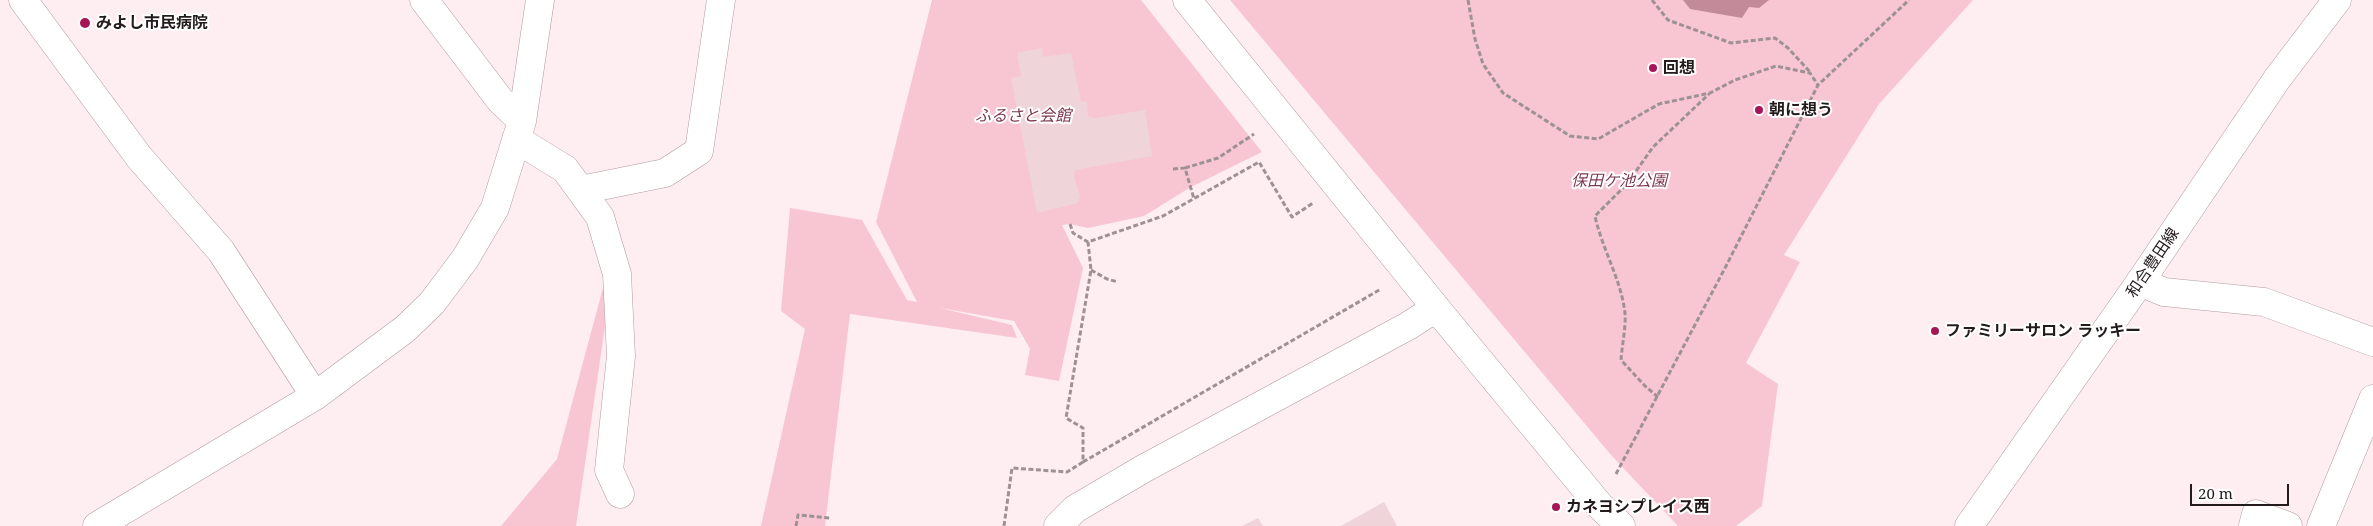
<!DOCTYPE html>
<meta charset="utf-8">
<style>
body{margin:0}
#map{position:relative;width:2373px;height:526px;overflow:hidden;background:#feeef2;font-family:"Noto Serif",serif}
canvas{display:block}
.scale{position:absolute;left:2190px;top:484px;width:99px;height:22px;box-sizing:border-box;border:2px solid #231a1c;border-top:0;padding-left:6px;font-size:15px;line-height:18px;white-space:nowrap;color:#231a1c;-webkit-text-stroke:4px #fff;paint-order:stroke}
</style>
<div id="map">
<canvas width="2373" height="526"></canvas>
<div class="scale">20 m</div>
</div>
<script>
const ctx = document.querySelector('canvas').getContext('2d');
ctx.lineJoin = 'round';
function fillPath(path, color) {
  ctx.fillStyle = color;
  ctx.fill(path, 'evenodd');
}
function trace(path, color, width, dash) {
  ctx.strokeStyle = color;
  ctx.lineWidth = width;
  ctx.lineCap = dash ? 'butt' : 'round';
  ctx.setLineDash(dash || []);
  ctx.stroke(path);
}
function drawText(font, color, halo, rows, align = 'center') {
  ctx.font = font + ' "Noto Serif","Noto Sans JP",serif';
  ctx.lineWidth = 4;
  ctx.setLineDash([]);
  ctx.textBaseline = 'middle';
  ctx.strokeStyle = halo;
  ctx.fillStyle = color;
  for (const [text, x, y, turn = 0] of rows) {
    ctx.save();
    ctx.translate(x, y);
    ctx.rotate((+turn || 0) * Math.PI / 180);
    ctx.textAlign = isNaN(turn) ? turn : align;
    if (halo) ctx.strokeText(text, 0, 0);
    ctx.fillText(text, 0, 0);
    ctx.restore();
  }
}
fillPath(new Path2D(`
 M932,0h209l121,152 -71,35 -47,29 -56,12 -18,-4 -8,1 21,43 -24,113 -34,-6 5,-26 -16,-28 -74,-13 72,17 5,13 -167,-24 -25,212h-64l44,-197 -24,-18 9,-103 72,12 45,80 10,2 -41,-80z
 M1230,0h743l-94,104 -95,151 16,7 -54,101 32,21 -16,122 -26,20h-58l-67,-71z
 M604,284l1,42 -29,200h-75l56,-67z`), '#f8c6d3');
fillPath(new Path2D(`
 M1683,0h86l-10,8 -10,-1 -7,11 -52,-9z`), '#c38b9a');
fillPath(new Path2D(`
 M1042,48l1,9 28,-4 10,49 6,-1 1,15 7,2 50,-8 7,46 -77,14 -1,6 6,21 -2,6 -41,10 -26,-135 10,-2 -4,-23z
 M1384,502l13,24h-56z
 M1258,518l5,8h-21z`), '#efd4da');
const minor = new Path2D(`
 M23,0l116,157 82,94 94,145
 M424,0l76,100 22,21
 M1187,0l249,308 164,198 21,20
 M516,139l49,30 35,48 17,57 4,82 -12,114 11,24
 M581,190l84,-17 34,-22 22,-151
 M2140,282l24,10 100,10 109,40
 M97,526l218,-130 90,-67 27,-26 33,-44 30,-51 27,-87 18,-121
 M1058,526l17,-17 68,-40 265,-143 28,-18
 M2253,526l3,-12 32,12
 M2321,526l52,-127`);
const major = new Path2D(`
 M1969,526l171,-244 137,-203 60,-79`);
trace(minor, '#b1999f', 29);
trace(major, '#b1999f', 29);
trace(new Path2D(`
 M1468,0l7,39 8,25 20,29 67,43 28,3 61,-35 51,-11 25,-13 41,-14 34,7 8,12
 M1652,0l16,20 63,23 44,-5 13,10 22,24
 M1185,168l33,-10 36,-24
 M1173,169l12,-1 9,31
 M1070,224l3,9 15,9
 M1091,270l16,9 11,3
 M1658,397l-13,-11 -24,-26c1,-15 5,-32 4,-47 -4,-34 -23,-64 -30,-97l32,-32 26,-37 56,-53
 M1083,462l298,-173
 M1616,474l108,-204 94,-185 91,-85
 M796,526l2,-11 32,3
 M1004,526l8,-58 55,4 16,-10v-34l-17,-10 25,-148 -3,-28 75,-26 96,-54 33,55 21,-14`), '#9e9194', 3, [5, 2.5]);
trace(minor, '#fff', 28);
trace(major, '#fff', 28);
for (const [x, y, r, color] of [
 [85,23,6,"#a61555"],
 [1653,68,5,"#a61555"],
 [1759,110,5,"#a61555"],
 [1935,331,5,"#a61555"],
 [1556,507,5,"#a61555"]
]) {
  const dot = new Path2D();
  dot.arc(x, y, r, 0, 2 * Math.PI);
  ctx.fillStyle = color;
  ctx.fill(dot);
  trace(dot, '#fff', 2);
}
drawText('bold 16px', '#231a1c', '#fff', [
 ["みよし市民病院",96,23],
 ["回想",1663,68],
 ["朝に想う",1769,110],
 ["ファミリーサロン ラッキー",1945,331],
 ["カネヨシプレイス西",1566,507]
], 'left');
drawText('italic 16px', '#7f3950', '#fff', [
 ["ふるさと会館",1023,116],
 ["保田ケ池公園",1619,181]
]);
drawText('16px', '#231a1c', '#fff', [
 ["和合豊田線",2153,263,-56]
]);
</script>
